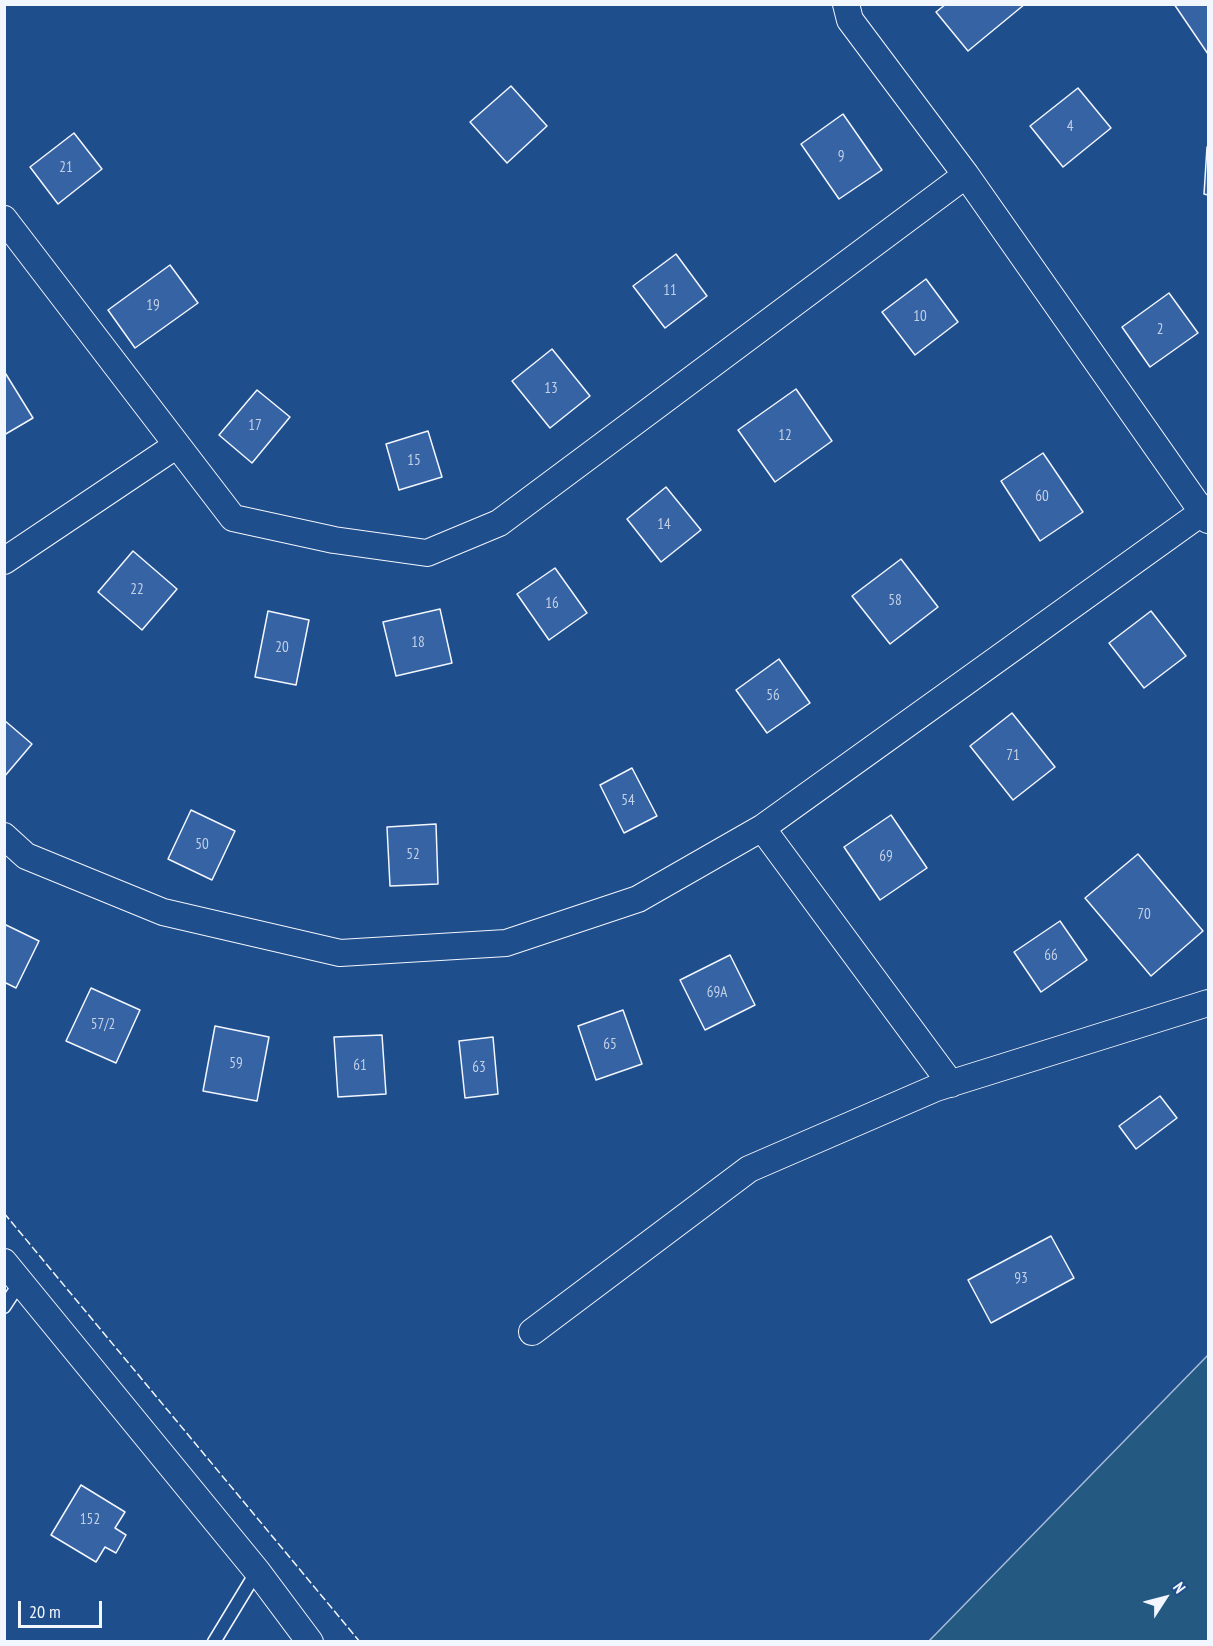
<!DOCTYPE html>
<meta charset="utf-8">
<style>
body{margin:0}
#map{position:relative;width:1213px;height:1646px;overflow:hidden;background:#1f4e8c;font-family:"PT Sans Narrow",sans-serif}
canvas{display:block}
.frame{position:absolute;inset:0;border:6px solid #f2f6ff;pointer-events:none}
.north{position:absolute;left:1135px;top:1568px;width:60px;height:60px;-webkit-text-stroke:4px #1f4e8c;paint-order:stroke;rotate:54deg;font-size:16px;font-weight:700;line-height:24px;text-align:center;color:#f2f6ff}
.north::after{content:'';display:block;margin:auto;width:21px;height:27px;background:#f2f6ff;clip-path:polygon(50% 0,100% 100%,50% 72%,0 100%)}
.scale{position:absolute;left:18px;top:1601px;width:84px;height:27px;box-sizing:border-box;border:3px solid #f2f6ff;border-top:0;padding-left:8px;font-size:18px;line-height:21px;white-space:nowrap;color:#f2f6ff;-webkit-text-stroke:4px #1f4e8c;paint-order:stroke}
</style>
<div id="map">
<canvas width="1213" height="1646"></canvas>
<div class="frame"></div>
<div class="north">N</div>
<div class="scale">20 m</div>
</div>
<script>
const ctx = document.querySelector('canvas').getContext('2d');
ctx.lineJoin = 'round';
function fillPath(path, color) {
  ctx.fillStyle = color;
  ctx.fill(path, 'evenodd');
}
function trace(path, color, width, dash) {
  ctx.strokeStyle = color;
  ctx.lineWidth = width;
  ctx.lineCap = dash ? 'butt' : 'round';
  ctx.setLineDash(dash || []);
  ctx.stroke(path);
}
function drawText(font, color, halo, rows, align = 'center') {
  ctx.font = font + ' "PT Sans Narrow",sans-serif';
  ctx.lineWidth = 4.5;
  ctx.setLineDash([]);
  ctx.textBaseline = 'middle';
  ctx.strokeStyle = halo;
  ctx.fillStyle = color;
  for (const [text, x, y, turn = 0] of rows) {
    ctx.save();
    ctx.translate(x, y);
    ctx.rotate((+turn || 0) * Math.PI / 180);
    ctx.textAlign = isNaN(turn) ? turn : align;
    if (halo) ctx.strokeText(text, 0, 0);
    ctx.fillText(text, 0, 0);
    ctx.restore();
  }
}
const green = new Path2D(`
 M1208,1355v286h-279z`);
fillPath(green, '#245a82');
trace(green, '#a8bbd7', 1.5);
const building = new Path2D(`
 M946,4h79l-57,47 -32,-39z
 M1174,4h34v50z
 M511,86l36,40 -40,37 -37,-41z
 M1078,88l33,40 -48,39 -33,-41z
 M843,114l39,56 -43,29 -38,-55z
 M74,133l28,36 -44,35 -28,-37z
 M1207,147h1v48l-4,-1z
 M676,254l31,42 -42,32 -32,-42z
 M170,265l28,38 -63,45 -27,-38z
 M926,279l32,43 -43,33 -33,-43z
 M1169,293l29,40 -48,34 -28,-40z
 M552,349l38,47 -40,32 -38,-47z
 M4,371l29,47 -29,17z
 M796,389l36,52 -57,41 -37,-52z
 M257,390l33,27 -38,46 -33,-28z
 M428,431l14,46 -43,13 -13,-46z
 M1043,453l40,59 -43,29 -39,-60z
 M666,487l35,43 -40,32 -34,-43z
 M133,551l44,38 -35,41 -44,-38z
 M901,559l37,48 -48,37 -38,-48z
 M555,568l32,45 -38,27 -32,-46z
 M440,609l12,54 -56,13 -13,-54z
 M268,611l41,9 -13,65 -41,-8z
 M1151,611l35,45 -42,32 -35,-45z
 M779,659l31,44 -43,30 -31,-43z
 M1012,713l43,54 -42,33 -43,-54z
 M4,720l28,24 -28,33z
 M632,768l25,48 -33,17 -24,-48z
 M191,810l44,21 -23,49 -44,-21z
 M891,815l36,53 -47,32 -36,-53z
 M436,824l2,60 -48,2 -3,-59z
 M1138,854l65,77 -52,45 -66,-78z
 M1060,921l27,39 -46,32 -27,-40z
 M4,924l35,17 -23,47 -12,-6z
 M730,955l25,50 -50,25 -25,-50z
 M91,988l49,22 -24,53 -50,-22z
 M623,1010l19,54 -46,16 -18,-54z
 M215,1026l54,11 -12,64 -54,-10z
 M382,1035l4,59 -48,3 -4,-60z
 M493,1037l5,57 -33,4 -6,-57z
 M1160,1096l17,22 -41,31 -17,-23z
 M1051,1236l23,42 -83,45 -23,-43z
 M81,1485l44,27 -10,16 11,7 -10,18 -11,-6 -9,15 -45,-27z`);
fillPath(building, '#3563a3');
trace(building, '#f2f6ff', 1.5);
const lane = new Path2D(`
 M4,1307l17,-26
 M214,1642l43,-71`);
const street = new Path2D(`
 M846,4l4,16 116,155 242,345
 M4,219l229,299 101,22 93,13 72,-30 467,-348
 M4,561l173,-116
 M762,828l189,256
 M4,836l22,20 137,56 177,41 166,-10 132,-44 124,-71 446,-320
 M4,1262l253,309 53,71
 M532,1332l217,-163 187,-81 272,-85`);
trace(lane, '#f2f6ff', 15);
trace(street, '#f2f6ff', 28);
trace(lane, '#1f4e8c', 12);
trace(street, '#1f4e8c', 26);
trace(new Path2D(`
 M4,1213l356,429`), '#f2f6ff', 1.5, [8, 3]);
drawText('15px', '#c3d1e8', null, [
 ["4",1070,127],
 ["9",841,157],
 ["21",66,168],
 ["11",670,291],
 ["19",153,306],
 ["10",920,317],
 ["2",1160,330],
 ["13",551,389],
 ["17",255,426],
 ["12",785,436],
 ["15",414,461],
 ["60",1042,497],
 ["14",664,525],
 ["22",137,590],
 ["58",895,601],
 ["16",552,604],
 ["18",418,643],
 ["20",282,648],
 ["56",773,696],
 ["71",1013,756],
 ["54",628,801],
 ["50",202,845],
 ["52",413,855],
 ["69",886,857],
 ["70",1144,915],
 ["66",1051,956],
 ["69А",717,993],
 ["57/2",103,1025],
 ["65",610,1045],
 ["59",236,1064],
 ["61",360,1066],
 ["63",479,1068],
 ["93",1021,1279],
 ["152",90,1520]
]);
</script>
